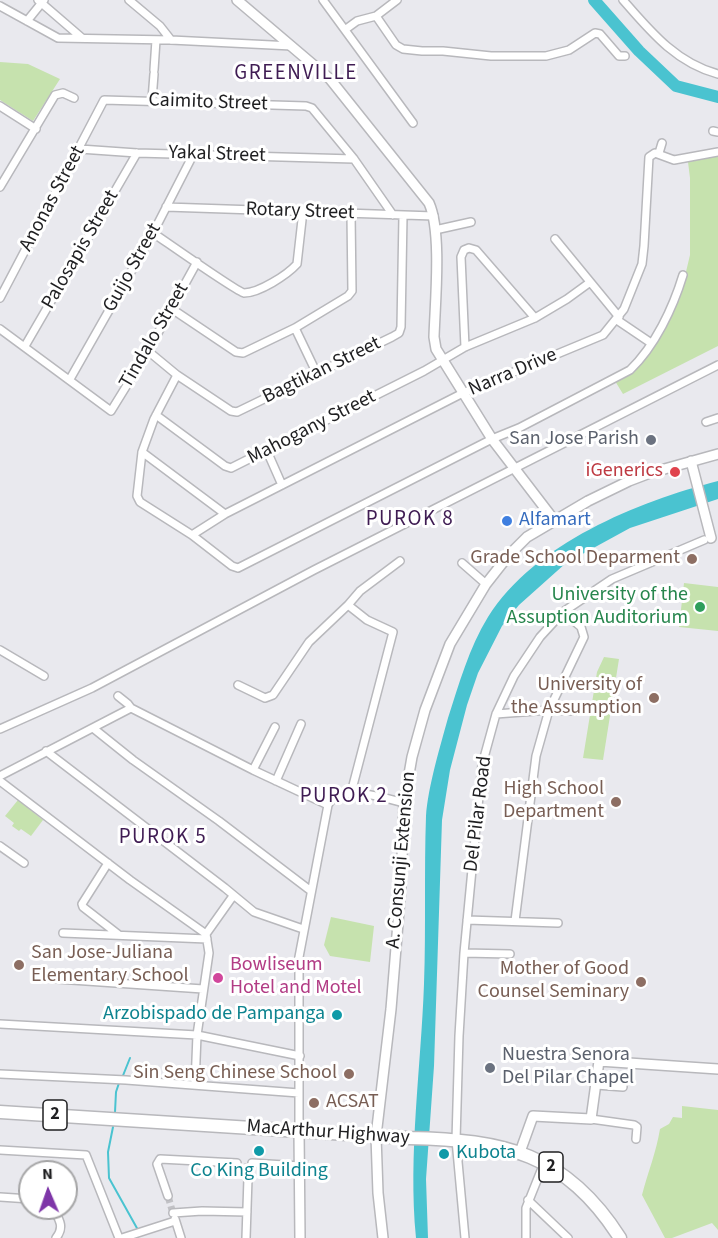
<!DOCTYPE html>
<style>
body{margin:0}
#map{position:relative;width:718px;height:1238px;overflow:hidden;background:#e9e9ee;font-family:"Source Sans 3",sans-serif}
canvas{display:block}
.north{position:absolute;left:18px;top:1160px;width:60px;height:60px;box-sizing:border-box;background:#fff;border:2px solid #a5a5a6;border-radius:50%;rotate:358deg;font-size:16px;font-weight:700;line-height:24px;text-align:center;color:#1f1f21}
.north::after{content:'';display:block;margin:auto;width:21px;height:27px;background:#7e36a8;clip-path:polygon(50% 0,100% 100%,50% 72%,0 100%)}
</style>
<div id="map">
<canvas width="718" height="1238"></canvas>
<div class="north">N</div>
</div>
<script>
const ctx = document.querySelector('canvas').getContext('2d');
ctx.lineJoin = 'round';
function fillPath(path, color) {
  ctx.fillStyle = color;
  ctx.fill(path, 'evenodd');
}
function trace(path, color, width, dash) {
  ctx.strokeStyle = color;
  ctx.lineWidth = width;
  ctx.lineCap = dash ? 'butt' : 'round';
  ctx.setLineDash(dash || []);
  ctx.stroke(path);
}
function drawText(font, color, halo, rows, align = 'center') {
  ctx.font = font + ' "Source Sans 3",sans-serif';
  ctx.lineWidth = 6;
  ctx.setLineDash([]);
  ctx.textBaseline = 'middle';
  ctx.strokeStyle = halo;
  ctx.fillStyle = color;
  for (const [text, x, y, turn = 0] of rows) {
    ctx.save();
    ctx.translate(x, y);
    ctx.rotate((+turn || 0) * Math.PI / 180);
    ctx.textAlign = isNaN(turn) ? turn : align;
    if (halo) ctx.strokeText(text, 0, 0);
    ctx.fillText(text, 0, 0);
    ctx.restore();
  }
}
fillPath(new Path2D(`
 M0,62l28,2 32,15 -27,42 -33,-21z
 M718,154v192l-95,48 -8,-13 23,-14 41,-66 11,-46v-77l-2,-16z
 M684,583l34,4v44l-39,-4z
 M604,657l15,2 -16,101 -20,-2 14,-86z
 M18,800l25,20 -12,16 -10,-7 -2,2 -7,-5 2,-3 -9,-7z
 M331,917l43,9 -4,36 -40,-6 -6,-11z
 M682,1106l36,4v120l-6,-7 -40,15h-7l-23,-43c6,-23 14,-42 18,-66l9,-5 4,-7 9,1z`), '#c6e2ae');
fillPath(new Path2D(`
 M718,481v18l-88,29 -64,35 -47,42 -17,21 -24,47 -11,32 -17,65 -8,50 -8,246 -8,113 2,59h-12c-8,-85 5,-169 8,-254 2,-56 0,-112 2,-168 2,-29 14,-69 22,-98 11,-34 21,-70 40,-101 47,-74 149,-115 230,-136z`), '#4ac3d0');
trace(new Path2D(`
 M122,1078l8,-20
 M115,1112l1,-20 3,-9
 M113,1127l-5,25 1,26 29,52`), '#4ac3d0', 2);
trace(new Path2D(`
 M594,0l45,51 37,35 42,11`), '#4ac3d0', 12);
trace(new Path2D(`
 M248,1178v-15
 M168,1196l4,14`), '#c1c1c5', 7, [7, 3.5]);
const street = new Path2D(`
 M38,0l44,38
 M129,0l31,26 11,14
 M323,0l90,123
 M623,0c27,31 53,63 95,74
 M0,6l58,32 113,2 121,6
 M376,16l20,29 7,4 19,2h21l48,5h55l23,-6 26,-17 5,1 19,22h6
 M27,21l17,-21
 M346,29l11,-8 19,-5 21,-16
 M154,70l2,-30
 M152,100l2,-26
 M0,106l36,23
 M713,131l5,1
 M80,149l57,4 217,6
 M659,153l3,-10
 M0,187l55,-92 8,-2 11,5
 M166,207l268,9
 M435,230l36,-8
 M153,233c12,8 84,59 91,60 15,0 43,-18 53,-29l6,-53
 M555,239l64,78
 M0,298l104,-198 202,6 6,2 42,51 39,56
 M172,309l64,43 7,1 52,-25 53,-32 4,-5 -1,-77
 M617,320l34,23
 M295,328l22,46
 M0,329l111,82 37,-60 49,-89
 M25,346l112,-193
 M465,347l-4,-90 3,-7 5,-2 7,2 59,68
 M148,351l29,24 54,36 6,1 155,-75 7,-4 2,-6 2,-111
 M177,375l-23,44 -12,33 -5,44 3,6 52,33 40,31 6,2 254,-129 27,-11 111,-58c25,-24 43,-62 53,-95
 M70,379l83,-146 40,-78
 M156,415l69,51 6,2 193,-97 41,-24 70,-29 32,-19 22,-16
 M706,422l12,-4
 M267,451l15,34
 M142,452l83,62
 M192,535l33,-21 238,-121 140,-58 21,-26 18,-45 2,-18 5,-89 6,-4 19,7 44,-8
 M462,563l24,21
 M348,605l12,-14 40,-30
 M0,650l44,26
 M238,685l27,13 8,-3 36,-53 39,-37 19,15 26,12 -42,161
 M118,696l10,8 3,4 122,62 75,35
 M496,714l53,-4 26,1
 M93,728l40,32 86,61 92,70
 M0,729l92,-41 222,-118 404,-205
 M46,751l179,137 29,24 49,17
 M253,770l22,-43
 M0,776l131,-68
 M0,781l130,99 76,54 3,19 -12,82 -2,50
 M276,781l25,-57
 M0,846l24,17
 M108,863l-26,41 1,3 36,28
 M467,920l91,3
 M515,921l21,-165 13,-46 35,-73 -3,-10 -18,-15
 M63,933l144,6
 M206,934l27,-38
 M464,953l46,1
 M57,979l146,10
 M0,1024l197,11 103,21
 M0,1074l126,6 173,13
 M596,1085l27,2
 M591,1119l43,6 3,2 -1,12
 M299,1131v-174l29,-152c12,-22 57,-7 76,-2
 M0,1150l86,5 33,83
 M252,1163l49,3
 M168,1196l-11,-32 3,-5 77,4
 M0,1197l30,2
 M528,1200l40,38
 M53,1208c6,11 12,19 3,30
 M173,1213l29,-2 45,1
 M175,1219l6,19
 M122,1238l53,-17
 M246,1238l2,-60
 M465,1238l-9,-98 3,-104 5,-83 18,-188 14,-51 18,-38 26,-39 23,-25 49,-33 92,-39
 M526,1238v-30l18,-45`);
const secondary = new Path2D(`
 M237,0l93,79 99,124c13,29 6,100 5,134l2,12 56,90 62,81
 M691,461l20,77
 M299,1131l1,107
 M520,1152l13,-36 58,3 8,-58 119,8
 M383,1238l-5,-45 -2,-57 15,-127 10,-123 3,-83 8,-46 13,-47 25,-66 36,-60 22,-28 19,-19 61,-36 41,-20 21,-8 68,-19`);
const highway = new Path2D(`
 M0,1112l409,26c95,2 157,15 211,100`);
trace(street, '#b8b8bc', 10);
trace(secondary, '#b8b8bc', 12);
trace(highway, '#b8b8bc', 15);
trace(street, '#fff', 7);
trace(secondary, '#fff', 9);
trace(highway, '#fff', 12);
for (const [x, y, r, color] of [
 [651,440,6,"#6b7280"],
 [675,472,6,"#e0444e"],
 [507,521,6,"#3f7fe0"],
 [692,559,6,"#8d6e63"],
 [700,607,6,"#2e9e5b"],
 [654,698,6,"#8d6e63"],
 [616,802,6,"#8d6e63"],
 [19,965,6,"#8d6e63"],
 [218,978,6,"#d1479c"],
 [641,982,6,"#8d6e63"],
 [337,1015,6,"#0f9aa8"],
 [490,1068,6,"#6b7280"],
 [349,1074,6,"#8d6e63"],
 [314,1103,6,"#8d6e63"],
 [259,1151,6,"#0f9aa8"],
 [444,1154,6,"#0f9aa8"]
]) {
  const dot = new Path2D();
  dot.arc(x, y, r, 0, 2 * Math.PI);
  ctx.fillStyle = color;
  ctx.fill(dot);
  trace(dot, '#fff', 2);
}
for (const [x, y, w] of [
 [55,1115,24],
 [551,1167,24]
]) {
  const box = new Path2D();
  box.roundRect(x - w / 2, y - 15, w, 30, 4.5);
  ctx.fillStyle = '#fff';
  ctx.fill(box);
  trace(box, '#1f1f21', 1.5);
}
drawText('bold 18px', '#1f1f21', null, [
 ["2",55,1115],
 ["2",551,1167]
]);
drawText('20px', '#1f1f21', '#fff', [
 ["Caimito Street",208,103,2],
 ["Yakal Street",217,155,2],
 ["Anonas Street",53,199,-62],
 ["Rotary Street",300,212,2],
 ["Palosapis Street",81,250,-60],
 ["Guijo Street",133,268,-61],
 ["Tindalo Street",155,336,-60],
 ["Bagtikan Street",322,371,-26],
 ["Narra Drive",513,373,-23],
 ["Mahogany Street",312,428,-27],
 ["Del Pilar Road",479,814,-83],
 ["A. Consunji Extension",402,860,-85],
 ["MacArthur Highway",328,1133,4]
]);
drawText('20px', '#5b616d', '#fff', [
 ["San Jose Parish",639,440],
 ["Nuestra Senora",502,1056,"left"],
 ["Del Pilar Chapel",502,1079,"left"]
], 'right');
drawText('20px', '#be3a42', '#fff', [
 ["iGenerics",663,472]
], 'right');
drawText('20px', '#366cbe', '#fff', [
 ["Alfamart",519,521]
], 'left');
drawText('20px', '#785e54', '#fff', [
 ["Grade School Deparment",680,559],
 ["University of",642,686],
 ["the Assumption",642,709],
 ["High School",604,790],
 ["Department",604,813],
 ["San Jose-Juliana",31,954,"left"],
 ["Elementary School",31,977,"left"],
 ["Mother of Good",629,970],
 ["Counsel Seminary",629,993],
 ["Sin Seng Chinese School",337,1074],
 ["ACSAT",326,1103,"left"]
], 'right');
drawText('20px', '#27864d', '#fff', [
 ["University of the",688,596],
 ["Assuption Auditorium",688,619]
], 'right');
drawText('20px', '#b23c85', '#fff', [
 ["Bowliseum",230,966],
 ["Hotel and Motel",230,989]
], 'left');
drawText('20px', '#0d838f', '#fff', [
 ["Arzobispado de Pampanga",325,1015],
 ["Kubota",456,1154,"left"],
 ["Co King Building",259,1172,"center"]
], 'right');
ctx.letterSpacing = '1.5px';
drawText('21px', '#3f1c53', '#fff', [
 ["GREENVILLE",296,74],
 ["PUROK 8",410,520],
 ["PUROK 2",344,797],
 ["PUROK 5",163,838]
]);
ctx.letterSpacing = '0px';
</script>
